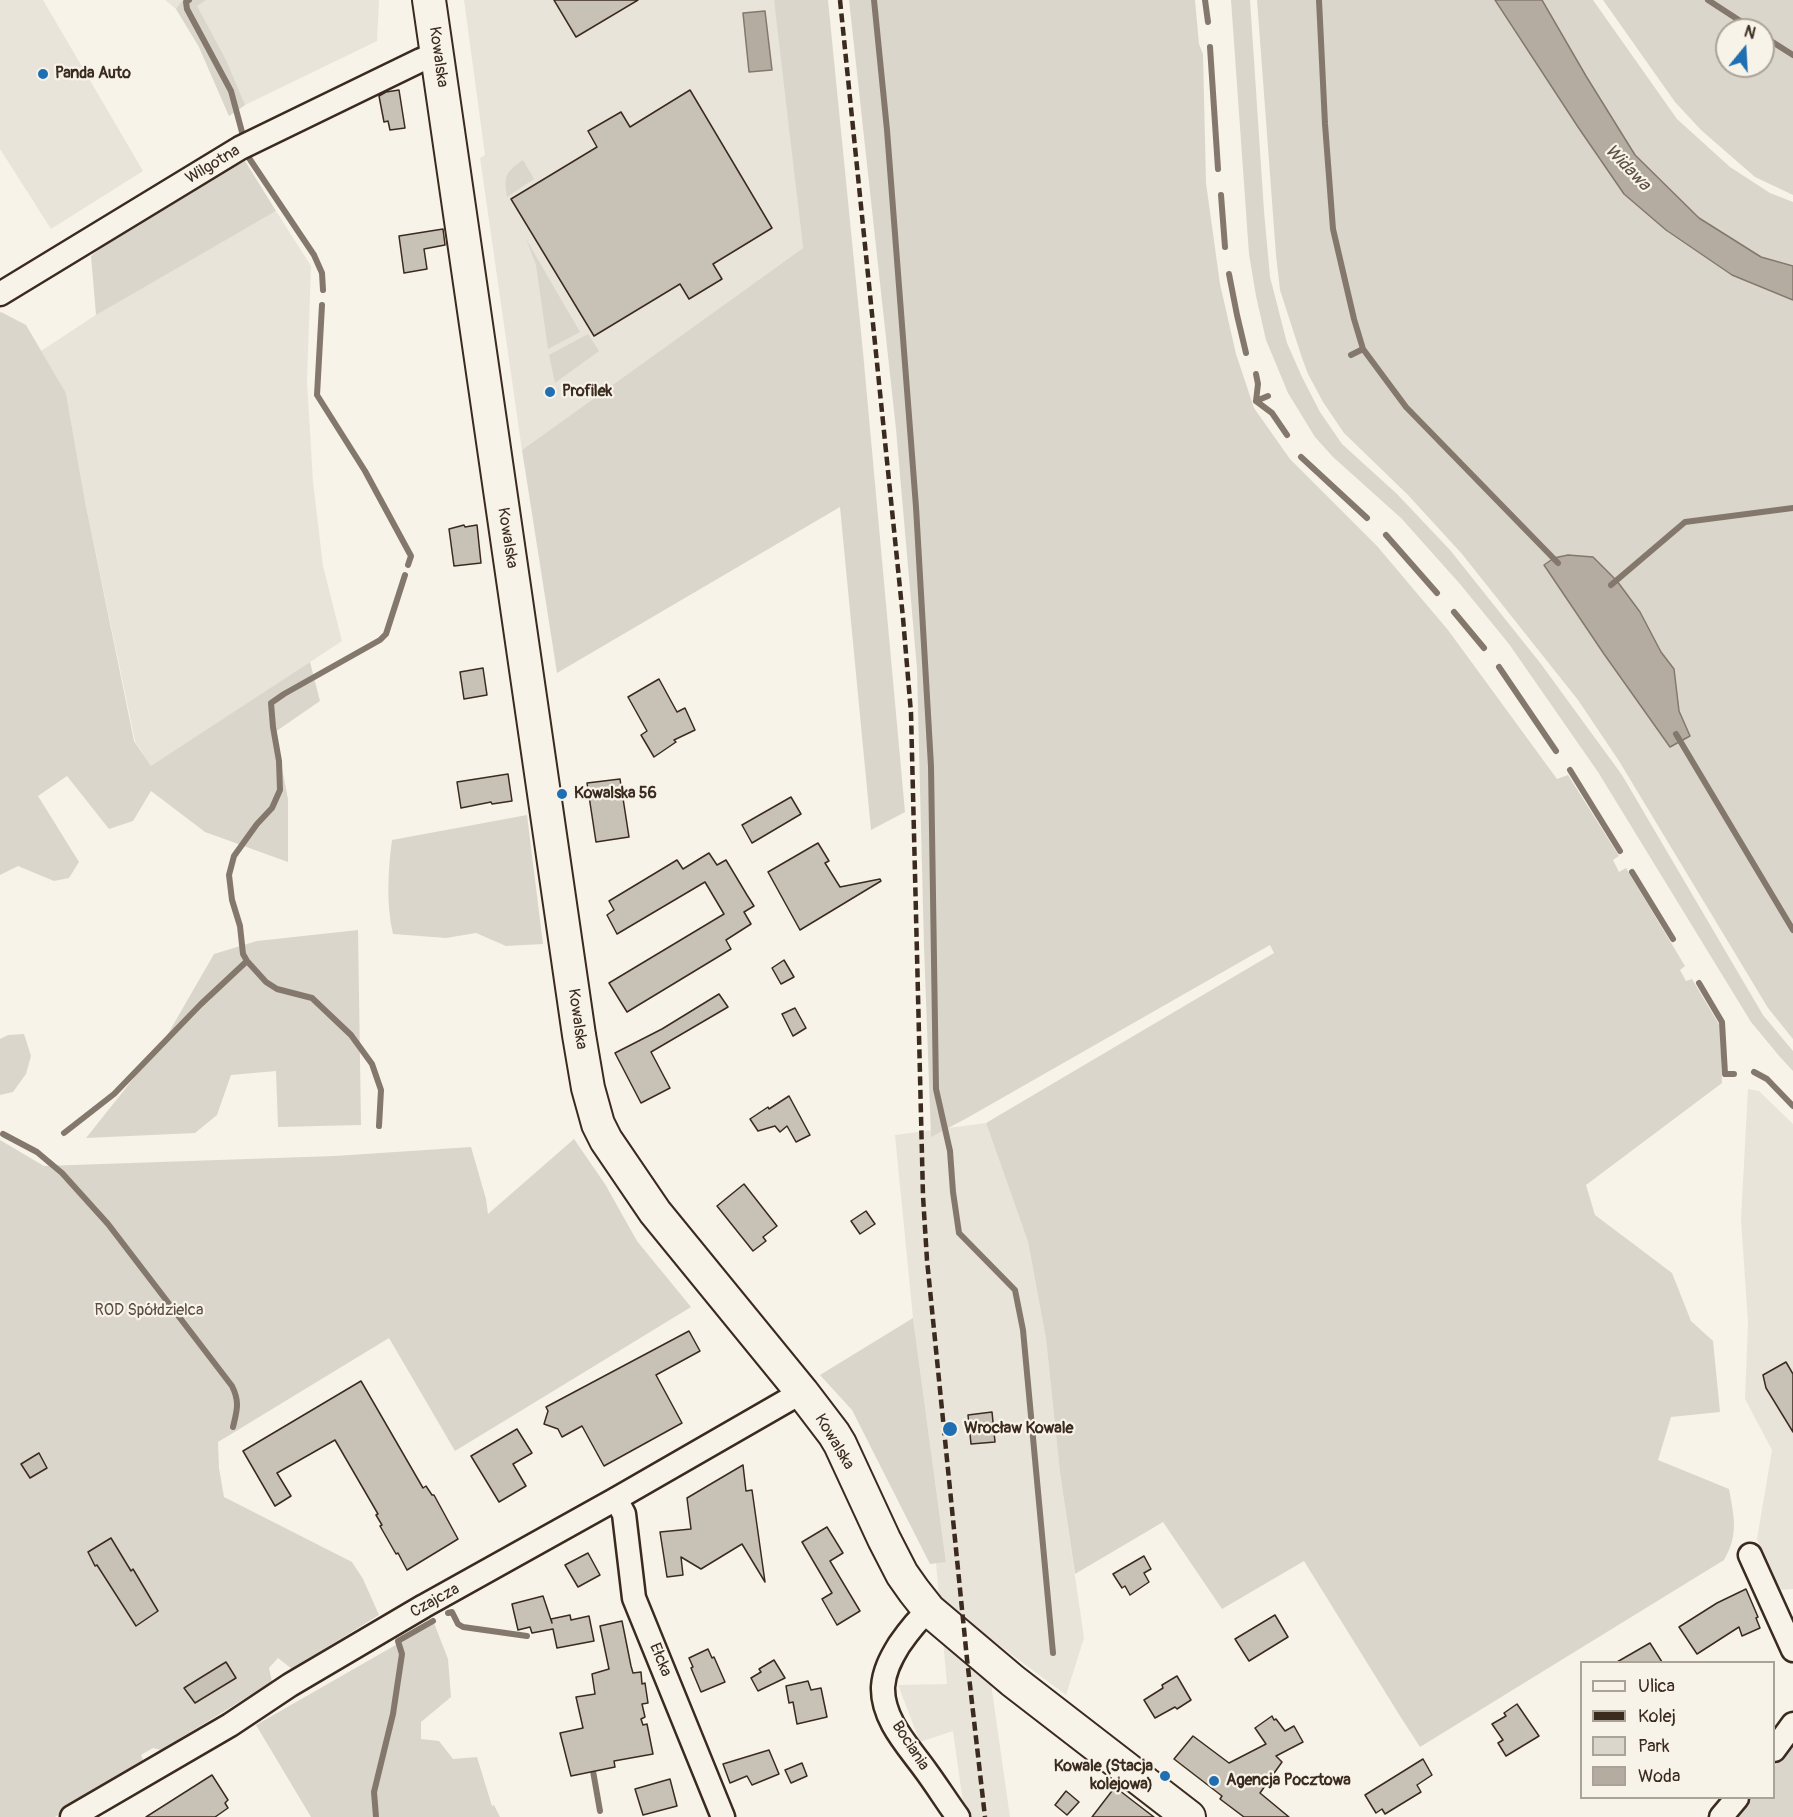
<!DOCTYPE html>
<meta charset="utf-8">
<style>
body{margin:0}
#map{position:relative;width:1793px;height:1817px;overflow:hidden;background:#f7f3e8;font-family:Pangolin,sans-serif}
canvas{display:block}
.legend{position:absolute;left:1580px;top:1661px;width:195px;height:138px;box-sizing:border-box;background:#f7f3e8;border:2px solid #aca397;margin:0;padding:8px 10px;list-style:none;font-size:18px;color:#3b2a1e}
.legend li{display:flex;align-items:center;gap:12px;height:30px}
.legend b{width:30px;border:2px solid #aca397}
.north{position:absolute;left:1715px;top:18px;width:60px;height:60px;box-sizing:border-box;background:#f7f3e8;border:2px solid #aca397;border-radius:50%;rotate:18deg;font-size:16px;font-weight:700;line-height:24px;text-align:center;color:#3b2a1e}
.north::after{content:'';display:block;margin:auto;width:21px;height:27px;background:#1f6fb2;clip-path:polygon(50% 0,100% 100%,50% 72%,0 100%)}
</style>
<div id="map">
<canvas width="1793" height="1817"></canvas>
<ul class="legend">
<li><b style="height:8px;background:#f7f3e8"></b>Ulica</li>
<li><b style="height:8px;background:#3b2a1e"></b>Kolej</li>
<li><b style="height:16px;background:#dbd6cb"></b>Park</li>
<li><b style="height:16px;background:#b4aca0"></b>Woda</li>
</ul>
<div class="north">N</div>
</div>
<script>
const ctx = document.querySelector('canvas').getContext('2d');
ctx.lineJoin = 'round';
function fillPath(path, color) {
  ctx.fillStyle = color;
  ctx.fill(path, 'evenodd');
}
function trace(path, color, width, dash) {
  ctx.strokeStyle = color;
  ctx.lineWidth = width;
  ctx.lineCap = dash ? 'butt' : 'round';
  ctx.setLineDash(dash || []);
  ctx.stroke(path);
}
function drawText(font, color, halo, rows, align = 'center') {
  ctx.font = font + ' Pangolin,sans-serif';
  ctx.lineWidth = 4.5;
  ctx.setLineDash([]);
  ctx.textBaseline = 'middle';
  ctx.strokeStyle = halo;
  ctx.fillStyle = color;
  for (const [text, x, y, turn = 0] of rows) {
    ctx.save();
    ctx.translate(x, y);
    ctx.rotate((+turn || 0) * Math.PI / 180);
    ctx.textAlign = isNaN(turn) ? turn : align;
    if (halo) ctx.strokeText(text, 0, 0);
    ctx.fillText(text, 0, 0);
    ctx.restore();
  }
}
fillPath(new Path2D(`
 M0,0h43l100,171 -92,58 -51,-80z
 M165,0h214l-2,41 -132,64 -16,11 -30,-69 -23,-38z
 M464,0h310l5,34 24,214 -281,202 -42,-292 5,-3z
 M276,211l35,55 -4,115 6,101 10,84 19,75 -191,126 -16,-26 -50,-240 -19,-108 -25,-42 70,-46z
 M1748,1089l11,2 34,33v465l-15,1 -21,-51 15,-89 -27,-51 3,-76 -7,-104z
 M986,1123l42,119 18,97 14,134 24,165 -18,57 -82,-61 26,183h-45l-12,-86 -33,11 -22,-57 49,-1 -11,-121 10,-2 -33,-243 -18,-183z`), '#e9e4d9');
fillPath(new Path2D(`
 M183,0h23l-9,6 29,54 19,45 -16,11 -30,-69 -23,-38z
 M774,0h54l35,352 42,460 -34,18 -31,-323 -283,166 -35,-223 281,-202z
 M849,0h346l4,44 4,10 3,129 14,101 16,70 18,54 36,51 87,87 71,84 109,149 11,-4 51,81 -6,4 6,12 7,-4 59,98 -5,4 6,11 6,-2 28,47 2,57 -136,102 9,30 77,58 19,48 22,20 7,71 -49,5 -13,43 71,29c5,28 10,45 -5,71l-304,187 -20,-31 -96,-155 -82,48 -59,-87 -88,52 -15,-101 -14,-134 -18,-97 -42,-119 288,-170 -4,-8 -303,173 -36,19 -7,-191 -7,-277 -21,-240z
 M1231,0h19l14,211 6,66 17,66 15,34 18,35 22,32 55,50 53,56 91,114 81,111 141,240 30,36v20l-13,-14 -29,-35 -153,-250 -89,-128 -49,-60 -59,-66 -68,-61 -18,-20 -27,-44 -22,-53 -10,-44 -7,-42z
 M1257,0h237l84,127 46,67 42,36 66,45 61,25v739l-25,-31 -149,-247 -41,-61 -116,-146 -54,-59 -64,-62 -21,-31 -15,-28 -6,-16 -22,-68 -4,-35zM1593,557l24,24 23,31 21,40 13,17 5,42 11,25 -20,11 -66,-93 -60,-89 10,-7z
 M1542,0h51l84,119 53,48 40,26 23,9v64l-32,-9 -62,-39 -64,-63 -49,-79z
 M1603,0h190v195l-38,-18 -54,-47 -26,-28zM1727,30h36v36h-36z
 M242,156l34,55 -180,104 -5,-59 49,-40z
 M523,160l11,19 -27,18c-3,-22 -2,-24 16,-37z
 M526,239l54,93 -32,17 -12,-84z
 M1,312l25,13 40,68 19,108 49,240 17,25 159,-104 10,39 -45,31 13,67v63l-83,-30 -54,-41 -18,30 -24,8 -42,-53 -29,20 41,66 -10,16 -15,3 -36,-15 -18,9v-562z
 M588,334l11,17 -44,32 -6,-28z
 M527,815l16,129 -37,2 -30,-13 -30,5 -53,-4c-7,-29 -5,-64 -1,-94z
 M358,930l3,195 -83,2 -2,-56 -45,4 -14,40 -22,18 -109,5 79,-99 49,-85 43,-13z
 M24,1034l7,22 -5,18 -13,18 -13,3v-56l8,-4z
 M574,1139l31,45 32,57 54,66 -236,144 -66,-113 -171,104 1,26 5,29 128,65 11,17 16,36 -87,54 -14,-11 -9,10 3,14 -111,68 -8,-2 -12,7 2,5 -88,57h-55v-677l44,26 291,-10 136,-9 15,52 2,15z
 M913,1318l33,244 -16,2 -78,-154 -32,-35z
 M434,1623l14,36 3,38 -30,25v17l18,2 14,18 24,-2 15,49 2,-1 6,12h-189l-55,-92z
 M1793,1743v74h-58l15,-19h24v-31z`), '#dbd6cb');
const water = new Path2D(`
 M1495,0h47l44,76 49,79 64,63 62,39 32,9v34l-61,-25 -66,-45 -42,-36 -46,-67z
 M765,11l7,59 -23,2 -6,-59z
 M1568,555l25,2 24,24 23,31 21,40 13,17 5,42 11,25 -20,11 -66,-93 -60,-89 10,-7z`);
fillPath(water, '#b4aca0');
trace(water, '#84786c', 1.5);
trace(new Path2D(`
 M189,0l-3,2 1,7 44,82 11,41
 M874,0l13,130 29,377 15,259 5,323 14,62 3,41 6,41 56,57 8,40 30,323
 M1205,0l3,22
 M1319,0l6,124 8,105 21,90 9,30 43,58 152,156
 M1708,0l46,30
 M1763,36l30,19
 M1210,47l8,122
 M249,158l65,97 8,18 1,17
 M1221,195l4,52
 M1229,274l8,41 9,38
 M322,305l-5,90 48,76 46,85 -3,9
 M1351,355l12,-6
 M1256,401l16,12 15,22
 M1256,401l2,-17 -2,-10
 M1256,401l12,-5
 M1301,457l66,61
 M1386,535l51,58
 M1611,585l74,-63 108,-14
 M1454,612l30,36
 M1499,667l57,84
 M1676,734l117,196
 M1570,770l50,81
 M1632,872l41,67
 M247,961l19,21 11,7 35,9 39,37 21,29 9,26 -2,36
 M1699,983l23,39 3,52h9
 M1754,1072l13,7 26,27
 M64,1133l50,-39 87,-90 46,-43 -4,-7 -3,-28 -8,-26 -3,-25 5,-19 23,-32 15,-16 8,-18 -1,-29 -6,-34 -2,-24 13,-9 96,-54 6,-6 19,-59
 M3,1134l34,18 25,21 46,51 124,162c8,16 5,24 1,41
 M448,1613l4,-1 6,12 5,3 64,9
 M593,1771l7,40
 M376,1817l-2,-25 19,-78 9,-60 -4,-13 35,-20`), '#84786c', 6);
const building = new Path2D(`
 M554,0h84l-62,37z
 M399,90l6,38 -15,2 -2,-9 -4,1 -5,-26 7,-4z
 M690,90l82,138 -59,36 9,15 -33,20 -9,-15 -86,52 -83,-137 86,-52 -9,-16 33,-19 9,15z
 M443,229l2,16 -21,4 3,20 -23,4 -5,-37z
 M464,525l1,2 12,-2 4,38 -27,3 -5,-37z
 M483,668l4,27 -23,4 -4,-27z
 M659,679l18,33 8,-4 10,22 -21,10 2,2 -22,15 -13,-22 6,-4 -19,-34z
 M508,774l4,27 -20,3 -1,-2 -30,6 -4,-26z
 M620,779l9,58 -33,5 -9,-59z
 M791,797l10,17 -49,29 -10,-18z
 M818,843l11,18 -4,2 15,24 40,-8 1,2 -81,49 -32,-58z
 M709,853l8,12 9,-5 21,35 7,11 -10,6 7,12 -25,16 5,9 -104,63 -18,-29 115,-69 -19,-32 -88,52 -10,-19 7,-5 -5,-9 68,-41 6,9z
 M784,960l10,17 -13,7 -9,-16z
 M719,994l9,13 -77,45 19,36 -29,15 -26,-50 47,-24z
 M795,1008l11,20 -13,8 -11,-22z
 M789,1096l21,39 -14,7 -9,-16 -7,6 -5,-6 -17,5 -8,-12 18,-12 1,2z
 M744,1184l33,42 -14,11 3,4 -13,10 -36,-45z
 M866,1211l9,13 -15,10 -9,-13z
 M689,1331l11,20 -44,24 26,48 -78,43 -22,-40 -20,11 -4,-8 -14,-5 4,-13 -2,-4z
 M1786,1362l7,12v58l-27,-44 -3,-13z
 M361,1381l62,107 3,-2 6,9h2l24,44 -51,31 -9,-17 -2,1 -16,-28 2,-1 -6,-10 2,-1 -43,-74 -58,33 14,23 -16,10 -32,-55z
 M992,1412l3,30 -24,2 -3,-29z
 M517,1429l15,24 -19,11 13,22 -27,16 -28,-46z
 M39,1453l8,15 -17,10 -9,-14z
 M743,1465l3,26 6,-1 13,92 -23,-38 -41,25 -20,-12 2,18 -16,2 -7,-45 31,-3 -4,-31z
 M827,1527l16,26 -13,8 30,50 -23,14 -15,-26 10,-6 -30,-51z
 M111,1538l20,33 2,-2 25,42 -22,15 -39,-61 -2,1 -7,-14z
 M588,1553l12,22 -22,12 -13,-22z
 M1144,1556l7,13 -7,4 5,9 -19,13 -5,-9 -3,2 -9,-14z
 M1746,1589l12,28 -2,1 4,10 -18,8 -3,-9 -42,27 -18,-27 38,-24z
 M543,1596l9,27 -1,-4 19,-4 1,5 18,-4 5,25 -37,7 -4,-19 -21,4 -2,-6 -12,3 -6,-26z
 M1275,1615l13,22 -39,24 -14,-22z
 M622,1621l9,45 2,7 8,-1 1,12 3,-1 3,20 -6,1 3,13 -4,2 2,6 4,-1 6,30 -39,7 1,6 -44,9 -11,-43 23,-5 -7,-31 19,-3 -3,-20 17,-5 -9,-43z
 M1650,1643l12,19h-45z
 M708,1649l4,9 2,-1 11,25 -24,10 -10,-24 2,-1 -4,-9z
 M774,1660l11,18 -27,13 -7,-13 10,-6 -2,-3z
 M226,1662l10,16 -41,25 -11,-15z
 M1177,1676l14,24 -14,9 -2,-2 -20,11 -11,-18 19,-12 -1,-3z
 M808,1681l3,9 10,-2 6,29 -30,7 -4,-22 -4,1 -3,-17z
 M1517,1704l22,32 -33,20 -8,-13 5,-3 -11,-16 14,-8 -2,-3z
 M1272,1716l2,4 2,-1 9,12 9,-5 9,16 -27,14 6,6 -22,31 29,24h-45l-24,-18 2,-3 -48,-37 19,-23 36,27 37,-19 -11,-16z
 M769,1750l10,24 -27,11 -5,-9 -17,7 -7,-19z
 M1423,1759l9,16 -15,10 4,7 -36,22 -3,-5 -6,4 -11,-18z
 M802,1763l5,13 -16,7 -6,-13z
 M212,1775l16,25 -3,3 3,5 -13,9h-69z
 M670,1779l7,27 -34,9 -8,-26z
 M1115,1787l18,14 21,16h-62z
 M1066,1791l13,11 -12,13 -12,-10z`);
fillPath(building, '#c8c1b6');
trace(building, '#3b2a1e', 1.5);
const street = new Path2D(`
 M0,294l240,-146 181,-88 7,-3h9
 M616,1499l8,15 10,84 89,219
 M1750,1555l43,95
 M929,1610c-11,9 -21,22 -30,35 -8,13 -15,26 -16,42 -1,33 26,60 43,84 11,15 21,31 32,46
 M1774,1750l19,-26
 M72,1817l158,-92 60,-40 134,-79 192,-107 186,-107
 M1721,1817l16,-19`);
const secondary = new Path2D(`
 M429,0l150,1035 9,53 10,36 8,16 49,72 147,180 32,42 6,10 44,95 18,35 12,17 15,19 84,71 176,136`);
trace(street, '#3b2a1e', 27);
trace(secondary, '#3b2a1e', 36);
trace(street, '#f7f3e8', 22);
trace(secondary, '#f7f3e8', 32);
trace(new Path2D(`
 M840,0l63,618 8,95 12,483 4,64 40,399 18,158`), '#3b2a1e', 4.5, [9, 4.5]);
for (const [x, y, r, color] of [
 [43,74,6,"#1f6fb2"],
 [550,392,6,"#1f6fb2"],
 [562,794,6,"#1f6fb2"],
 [950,1429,8,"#1f6fb2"],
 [1165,1776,6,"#1f6fb2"],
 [1214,1781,6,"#1f6fb2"]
]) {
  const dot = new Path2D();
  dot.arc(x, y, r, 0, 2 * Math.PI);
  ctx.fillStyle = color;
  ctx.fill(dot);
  trace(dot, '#f7f3e8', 2);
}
drawText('16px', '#3b2a1e', '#f7f3e8', [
 ["Kowalska",438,57,82],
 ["Wilgotna",213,165,-31],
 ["Kowalska",507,538,81],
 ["Kowalska",577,1019,82],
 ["Kowalska",834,1442,59],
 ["Czajcza",435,1601,-29],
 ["Ełcka",660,1660,68],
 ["Bociania",910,1746,57]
]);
drawText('bold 16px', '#3b2a1e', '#f7f3e8', [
 ["Panda Auto",55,74],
 ["Profilek",562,392],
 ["Kowalska 56",574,794],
 ["Wrocław Kowale",964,1429],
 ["Kowale (Stacja",1153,1767,"right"],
 ["kolejowa)",1153,1785,"right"],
 ["Agencja Pocztowa",1226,1781]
], 'left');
drawText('16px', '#5b4c41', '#f7f3e8', [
 ["ROD Spółdzielca",149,1311]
]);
drawText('italic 18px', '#5f5145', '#f7f3e8', [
 ["Widawa",1627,168,46]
]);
</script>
